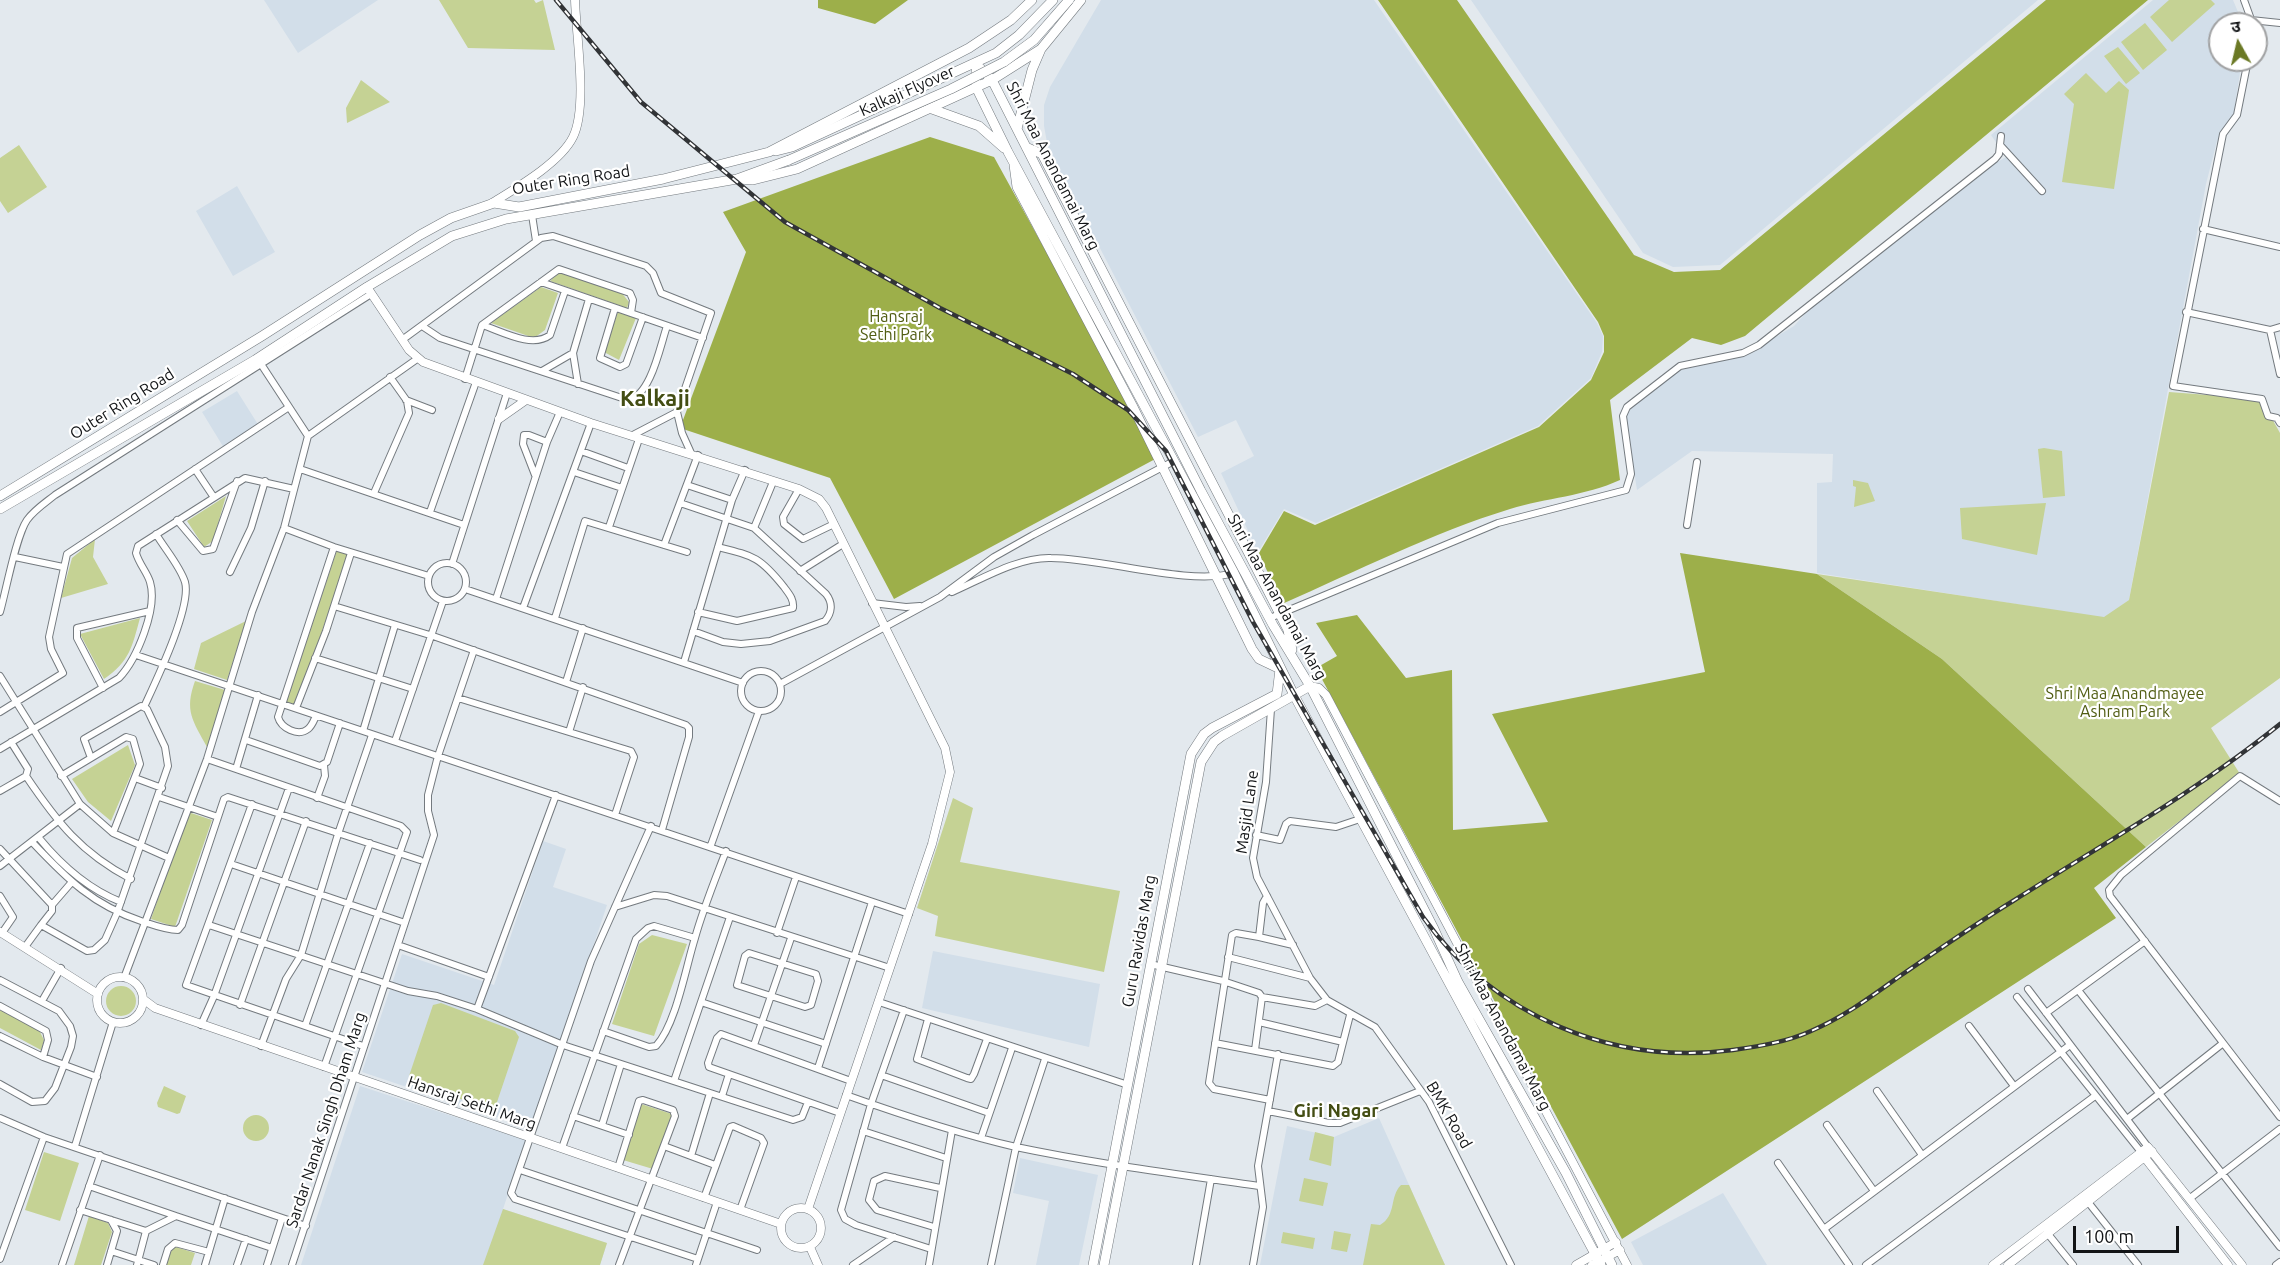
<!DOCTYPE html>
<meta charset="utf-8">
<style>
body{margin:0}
#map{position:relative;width:2280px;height:1265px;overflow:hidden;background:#e3e9ee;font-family:Ubuntu,"Noto Sans Devanagari",sans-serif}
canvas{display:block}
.north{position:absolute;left:2208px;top:12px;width:60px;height:60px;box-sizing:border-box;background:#fff;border:2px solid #a0a1a2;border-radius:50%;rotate:352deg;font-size:16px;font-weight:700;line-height:24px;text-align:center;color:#121416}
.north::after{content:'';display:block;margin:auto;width:21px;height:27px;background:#6b7925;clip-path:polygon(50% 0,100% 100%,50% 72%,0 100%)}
.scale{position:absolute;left:2073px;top:1226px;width:106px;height:27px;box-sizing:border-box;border:3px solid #121416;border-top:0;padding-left:8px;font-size:18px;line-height:21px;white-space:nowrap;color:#121416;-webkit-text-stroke:4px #fff;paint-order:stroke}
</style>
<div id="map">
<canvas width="2280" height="1265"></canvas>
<div class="north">उ</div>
<div class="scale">100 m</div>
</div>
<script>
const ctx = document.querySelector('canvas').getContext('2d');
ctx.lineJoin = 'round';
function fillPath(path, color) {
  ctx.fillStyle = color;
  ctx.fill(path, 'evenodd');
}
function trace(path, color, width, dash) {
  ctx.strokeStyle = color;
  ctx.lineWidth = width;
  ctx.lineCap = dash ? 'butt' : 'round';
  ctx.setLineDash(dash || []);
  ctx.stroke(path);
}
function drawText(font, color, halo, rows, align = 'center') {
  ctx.font = font + ' Ubuntu,sans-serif';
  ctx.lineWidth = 4.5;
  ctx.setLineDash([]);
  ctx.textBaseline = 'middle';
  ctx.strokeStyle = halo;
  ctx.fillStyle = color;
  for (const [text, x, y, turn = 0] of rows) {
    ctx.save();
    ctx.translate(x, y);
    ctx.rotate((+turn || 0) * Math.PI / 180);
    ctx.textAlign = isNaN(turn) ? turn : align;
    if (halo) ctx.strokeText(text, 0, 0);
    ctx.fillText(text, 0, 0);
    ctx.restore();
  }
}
fillPath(new Path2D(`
 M264,0h114l-80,53z
 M1101,0h273l223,323 6,13 -1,16 -11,26 -53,48 -222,97 -32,-14 -26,43 -37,-79 33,-17 -18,-36 -38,17 -150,-289 -4,-22v-21l6,-18z
 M1471,0h567l-318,265 -47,2 -30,-14z
 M2153,0h80l10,24h-23v36h22l-9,58 -16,23 -11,43 -77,416 -24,18 -288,-45v-90l15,-1 1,-28 -141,-3 -55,39 -12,-75 12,-16 47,-32 63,-13 47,-28 12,-13 157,-131 43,-25 -15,-22z
 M237,186l38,66 -42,24 -37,-65z
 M237,391l22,35 -35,22 -22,-36z
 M543,841l23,8 -13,38 54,18 -75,224 -170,-57 40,-118 92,31z
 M933,951l167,33 -11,63 -167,-39z
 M360,1086l166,54 -23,69 104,34 -7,22h-299z
 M1379,1118l66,147h-185l27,-139 47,11z
 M1020,1158l78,17 -19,90h-43l13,-64 -36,-8z
 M1723,1193l44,72h-124l-12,-23z`), '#d2dee9');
fillPath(new Path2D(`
 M439,0h95l2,3 7,-3 12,50 -87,-2z
 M2169,0h42l4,4 -43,38 -22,-25z
 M2145,23l22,27 -24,20 -22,-28z
 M2118,47l22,26 -14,11 -22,-28z
 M2086,73l20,20 13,-12 10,9 -15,99 -52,-7 12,-78 -10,-10z
 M361,80l29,22 -43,21 -1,-15z
 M19,145l28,42 -39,26 -8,-12v-43z
 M561,271l60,21 8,10 -2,6 -77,-27z
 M541,287l17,6 -13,37 -11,8 -43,-15z
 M618,312l18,6 -17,42 -15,-8z
 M2169,392l92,7 19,34v245l-69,50 29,46 -94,73 -204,-188 -125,-85 287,43 25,-17z
 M2044,448l18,3 3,45 -22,2 -5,-49z
 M1853,480l15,3 7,18 -21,6 2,-20 -3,-1z
 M226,496l-13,45 -9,6 -17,-26z
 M2046,503l-9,52 -75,-16 -2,-31z
 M95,539l-2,18 15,27 -47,14 11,-40z
 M337,550l11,4 -51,151 -11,-3z
 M140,618c-8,29 -10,43 -36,61l-24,-45z
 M246,621l-19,59 -33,-11 7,-26z
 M195,681l30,9 -18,57c-14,-26 -23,-36 -12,-66z
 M128,745l7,20 -24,56 -23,-19 -16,-23z
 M953,798l20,10 -13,54 160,29 -16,81 -169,-36 3,-20 -21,-8z
 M188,812l24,8 -37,107 -24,-8z
 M652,935l35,9 -33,92 -42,-12 27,-80z
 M106 1001a15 15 0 1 1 30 0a15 15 0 1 1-30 0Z
 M441,1003l74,28 4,6 -23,68 -6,4 -76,-26 -5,-7 24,-71z
 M3,1010l36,20 5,10 -3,10 -41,-22v-17z
 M164,1086l22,10 -6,17 -3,1 -19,-7 -1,-4z
 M641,1104l31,10 -19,55 -30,-9z
 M243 1128a13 13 0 1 1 26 0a13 13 0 1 1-26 0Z
 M1315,1132l19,5 -3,29 -22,-6z
 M44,1152l35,11 -19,58 -35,-11z
 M1304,1178l24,5 -5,23 -24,-5z
 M1401,1185h8l36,80h-82l8,-41 9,1c17,-10 9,-28 21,-40z
 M503,1209l104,34 -7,22h-117z
 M89,1216l19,7 4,9 -11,33h-27z
 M1334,1231l17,3 -4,18 -16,-3z
 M1283,1232l32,6 -2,11 -32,-6z
 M173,1246l22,7 -4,12h-25z`), '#c5d294');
fillPath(new Path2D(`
 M818,0h90l-33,24 -57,-16z
 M1378,0h79l177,255 40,17 46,-2 326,-270h102l-403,336 -24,9 -29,-7 -82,62 10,80c-35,16 -74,18 -110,29 -78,24 -153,62 -228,95l-23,-51 25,-42 31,14 224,-98 52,-47 13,-28v-16l-6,-14z
 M930,137l64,20 165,300 -265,142 -64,-121 -150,-50 66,-176 -23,-40z
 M1680,553l137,21 125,85 204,188 -52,41 22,30 -494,321 -306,-571 21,-12 -21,-33 41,-8 49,63 46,-8 1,160 95,-8 -56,-108 213,-42z`), '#9daf4a');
const minor = new Path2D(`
 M2244,0l8,22
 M2251,20l29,3
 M2248,60l-11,55 -14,19 -50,252 89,13 6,17 9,2 3,5
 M2000,145l42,46
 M532,215l4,26
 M2203,229l77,18
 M541,282l162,56
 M615,308l-15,50 20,9 6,-3 17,-47
 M2186,312l84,18 10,-3
 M482,325c19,6 50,24 68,10l15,-44
 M422,326l18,12 188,62c23,-4 32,-54 39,-74
 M2270,330l10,44
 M402,340l139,-102 12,-2 93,30 7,7 8,20 50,20 -34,99 5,21 9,20
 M259,361l49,75
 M542,371l31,-18
 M465,379l17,-54 77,-56 71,24 3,7 -2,13
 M578,384l-5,-31 16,-54
 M406,400l26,10
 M631,436l46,-24
 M581,451l47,17
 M195,469l18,27
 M300,469l164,56
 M574,472l48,16
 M535,475l-12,-31 1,-9h5l18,7
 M687,485l45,15
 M799,489l-16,28 1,7 19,15 31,-15
 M374,493l35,-80 -2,-12 -17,-24
 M680,503l74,25 72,66c7,9 6,19 -1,27l-55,20 -29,3 -18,-2 -30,-11
 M430,512l46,-130
 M177,520l26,31 10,-2 24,-68
 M1687,525l10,-63
 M609,527l30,-88
 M284,528l50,19 95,29
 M754,528l19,-46
 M664,545l34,-90
 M15,557l48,10
 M428 582a19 19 0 1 1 38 0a19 19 0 1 1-38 0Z
 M452,564l55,-171
 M800,571l43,-27
 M230,572l21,-44 14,-47
 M465,589l278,94
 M952,592c30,-13 66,-35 99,-34 51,0 138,28 183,15
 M496,599l51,-157 13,-30
 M872,603l34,4 14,-1
 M334,606l99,30 253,89 3,3v9l-27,93
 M523,608l68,-185
 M0,612c6,-21 16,-76 27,-92 7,-10 18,-17 28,-25l316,-201
 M698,612l39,9 56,-13c1,-9 -4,-14 -9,-21 -24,-30 -30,-31 -66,-40
 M555,618l30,-97 102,31
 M1270,618l228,-95 128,-33 5,-16 -8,-58 4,-9 53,-41 63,-13 16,-8 236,-186 4,-5 2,-18
 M136,655l773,259
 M315,658l98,31
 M684,662l48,-162 13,-30
 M741 691a20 20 0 1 1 40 0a20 20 0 1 1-40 0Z
 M0,676l80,128 33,29 56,25
 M566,682l17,-54
 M780,684l160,-87 54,-40 39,-22 141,-74
 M103,688l-26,-50v-10l73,-17
 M458,698l173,53 3,6 -19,58
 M144,707c11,-24 48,-100 41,-125 -5,-16 -20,-33 -29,-48
 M296,708l30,-77 25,-78
 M1271,709l-5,73 -13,76 4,19 53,101 17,22 48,27 54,75 82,163
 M0,712l63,-39 -12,-24 -2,-12 18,-83 222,-147
 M316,716c-2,4 -4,10 -8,13 -10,8 -27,-1 -30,-12l56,-170
 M363,731l32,-106
 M569,732l14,-45
 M246,740l74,26 7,-4 13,-39
 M395,741l48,-140
 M11,742l17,27 -2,7c31,46 55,77 105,103
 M0,749l119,-71c18,-19 39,-70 31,-96 -3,-10 -11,-18 -14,-29l2,-7 107,-68 49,11
 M207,759l194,67 6,6 -83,235
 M236,769l22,-74
 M61,776l65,-39 7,2 7,25 -27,69
 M135,778l27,10
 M0,791l26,-15
 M317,798l8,-22 -1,-11
 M2280,801l-40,-25 -119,99 -12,15 1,6 170,221
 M252,804l-66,181 177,61
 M218,817l6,-18 4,-2 192,63
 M651,826l-60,135 -80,232 4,6 183,60
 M1256,835l24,5 6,-16 4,-3 46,6 24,-8
 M39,838c23,28 49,51 82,64
 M33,843c34,36 60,62 108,78 12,4 25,9 37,9l4,-5 36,-108 -59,-20
 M711,845l48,-134
 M0,849l52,56v6l-11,14
 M231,864l174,59
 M0,866l80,-62
 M0,896l13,21 -11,16
 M1267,896l-4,7 -4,34 -23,-4 -4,2 -23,148 5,6 56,11
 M52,905l19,-22
 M615,907l39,-12 13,1 223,72
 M209,925l199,66 29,5 40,13 86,36 230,75 9,-3 6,-15
 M777,933l19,-56
 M1259,937l34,8
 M398,945l91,32
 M25,947l16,-22 46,26 7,-1 11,-10 12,-27 51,-147 -3,-19 -18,-38 -6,-3 -57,33 7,19
 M749,953l67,21 2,7 -7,24 -6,2 -68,-22 8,-29z
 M1228,957l82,21
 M1150,964l73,17 36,12 3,4 -7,53
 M124,978l83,-219 45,-147 32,-84 24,-92 109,-77
 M0,980l59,31 11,15 3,10 -2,11 -16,41 -10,13 -13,1 -32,-18
 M2028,989l120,158
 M2078,990l202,257
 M1262,997l53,9 12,-6
 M2017,997l124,155
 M42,1001l19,-33
 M701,1002l125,42
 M879,1002l249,83
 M240,1005l66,-184
 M0,1006l46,25 2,9 -5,17
 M477,1009l79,-214
 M904,1010l-33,94 -30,106 4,9 11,6 75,24
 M2046,1013l99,-72
 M928,1019l-11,40 50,19 4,1 3,-5 13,-35
 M1259,1022l84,20
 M201,1025l13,-29 75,-208
 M305,1026l65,-183
 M1969,1026l45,60
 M603,1031l46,16 7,-1c20,-21 30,-80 39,-108 8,-29 20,-58 31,-87
 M0,1036l43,21 54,20
 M1215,1043l118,23 5,-4 12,-47
 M754,1045l37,-107
 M261,1046l25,-67 15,-24 38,-124 33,-96
 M818,1068l54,-166
 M881,1075l108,38
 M674,1081l56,-164
 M1877,1091l45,64
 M846,1095c56,20 113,39 170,52 81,17 162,27 243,39
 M722,1096l7,-22
 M1268,1111l61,12h11l80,-32
 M840,1113l-131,-46 -1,-4 9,-25 4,-4 130,47
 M573,1116l56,19
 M0,1118l44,19 262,89
 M2127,1119l95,-75
 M602,1125l19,-61
 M1827,1125l47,66
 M863,1131l83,27
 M981,1138l31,-90
 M75,1146l38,-124
 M664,1146l51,19
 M562,1148l74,-209 12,-11 6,-2 41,12
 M691,1156l19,-63
 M1778,1163l71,102
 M618,1168l21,-67 4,-1 30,10 2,6 -56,149
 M520,1170l237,80
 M89,1186l87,30
 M704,1198l26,-71 3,-1 28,12 3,5 -24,67
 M2189,1199l91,-70
 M2088,1202l50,63
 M80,1210l66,21
 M934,1227l-57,-17 -8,-10 5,-19 11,-5 55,12
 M1824,1229l246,-184
 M2048,1234l25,31
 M111,1251l43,14
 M0,1259l44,-122
 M62,1265l38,-110
 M107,1265l10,-34 -6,-11
 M137,1265l9,-34 30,-15 96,32
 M163,1265l5,-16 7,-6 34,9
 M205,1265l20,-67
 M237,1265l9,-26
 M267,1265l15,-47
 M292,1265l142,-430 -6,-24v-16l10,-39 36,-106
 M696,1265l21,-63
 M853,1265l41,-28
 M929,1265l23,-135
 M991,1265l25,-118 29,-88
 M1196,1265l15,-86
 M1253,1265l10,-58 -5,-41 20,-112
 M1866,1265l229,-169
 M2276,1265l4,-3`);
const tertiary = new Path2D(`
 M492,203c24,-15 68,-40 81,-66 15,-30 3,-102 2,-137
 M367,287l42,63 14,12 168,61 208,66 20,10 7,9 119,240 5,24 -18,72 -124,365
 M499,419l27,-19
 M1310,686l9,2 7,7 301,570
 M0,932l98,62
 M97 1000a23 23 0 1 1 46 0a23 23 0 1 1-46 0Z
 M143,999l12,9 626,216
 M2142,1154l86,111
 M781 1228a20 20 0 1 1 40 0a20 20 0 1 1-40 0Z
 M810,1247l8,18
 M1576,1265l40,-23
 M1592,1265l28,-15
 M1993,1265l155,-118 94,118
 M2008,1265l144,-114`);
const secondary = new Path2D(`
 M975,63l17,17 209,411 72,134 37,61 124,243 24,53 108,191 46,92
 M976,71v16l32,65 226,421 60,122 307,570
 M932,109l47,17 25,22
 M1017,129l15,-59 9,-21
 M1026,147l16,7 204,394 42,82 4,20
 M776,151l16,-4 204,-94 23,-18 34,-35
 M1014,165l3,22 115,218 120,244 7,10 21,10
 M738,179l15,1 44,-11 195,-89 49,-31 40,-49
 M1093,1265l98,-511 13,-20 8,-6 65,-34 3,-25
 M1104,1265l97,-503 13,-20 8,-6 88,-50`);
const primary = new Path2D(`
 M0,496l262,-160 158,-101 31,-17 43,-15 25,4 144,-28 106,-27 200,-104 42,-28 21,-20
 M0,509l255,-149 112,-73 85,-51 54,-17 231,-40 52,-19`);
trace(minor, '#747a7f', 8);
trace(tertiary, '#747a7f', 9);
trace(secondary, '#747a7f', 10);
trace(primary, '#747a7f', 10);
trace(minor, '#fff', 6);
trace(tertiary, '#fff', 8);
trace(secondary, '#fff', 9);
trace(primary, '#fff', 9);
const rail = new Path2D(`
 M556,0l85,102 144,120 155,86 133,66 55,36 38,41 87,171 170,295c71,99 189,149 310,133 27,-4 54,-8 78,-19 33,-14 61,-35 89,-55 38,-26 74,-51 113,-75 90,-57 184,-110 267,-177`);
trace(rail, '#323437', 4.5);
trace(rail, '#fff', 2, [7]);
const primaryBridge = new Path2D(`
 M789,160l162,-71 53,-27 30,-22 35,-40`);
trace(primaryBridge, '#747a7f', 10, []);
trace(primaryBridge, '#fff', 9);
drawText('16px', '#121416', '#fff', [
 ["Kalkaji Flyover",907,91,-24],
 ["Shri Maa Anandamai Marg",1053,166,63],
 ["Outer Ring Road",571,180,-9],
 ["Outer Ring Road",122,404,-32],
 ["Shri Maa Anandamai Marg",1277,597,61],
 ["Masjid Lane",1247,812,-82],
 ["Guru Ravidas Marg",1139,941,-80],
 ["Shri Maa Anandamai Marg",1503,1027,62],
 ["Hansraj Sethi Marg",472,1103,19],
 ["BMK Road",1449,1115,60],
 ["Sardar Nanak Singh Dham Marg",326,1120,-72]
]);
drawText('16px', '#515d13', '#fff', [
 ["Hansraj",896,317],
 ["Sethi Park",896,335],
 ["Shri Maa Anandmayee",2125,694],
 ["Ashram Park",2125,712]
]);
drawText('bold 18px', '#434d13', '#fff', [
 ["Giri Nagar",1336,1111]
]);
drawText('bold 22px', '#434d13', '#fff', [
 ["Kalkaji",655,399]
]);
</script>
